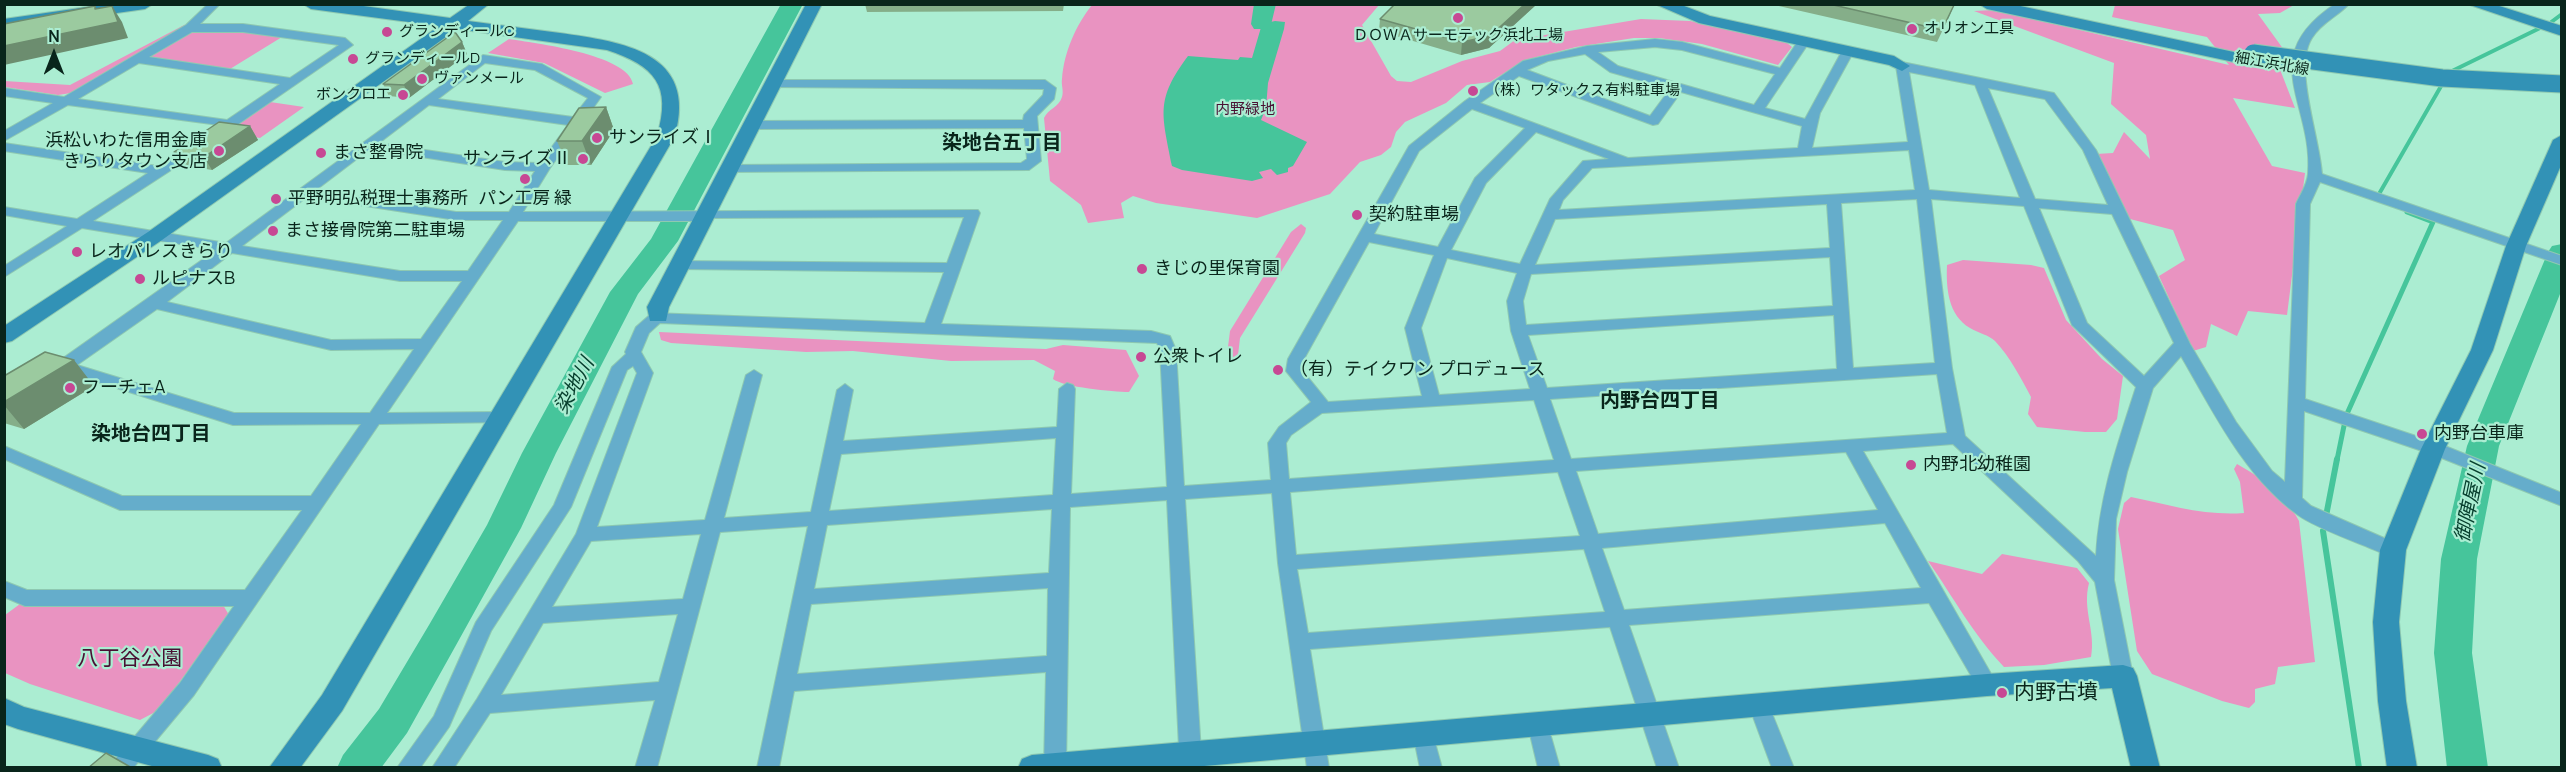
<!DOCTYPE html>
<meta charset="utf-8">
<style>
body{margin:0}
#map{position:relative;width:2566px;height:772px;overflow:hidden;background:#abedd2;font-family:Manrope,sans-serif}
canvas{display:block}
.frame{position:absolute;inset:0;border:6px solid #09251b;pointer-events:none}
.north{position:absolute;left:24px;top:24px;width:60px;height:60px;-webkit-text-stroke:4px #abedd2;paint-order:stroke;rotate:0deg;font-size:16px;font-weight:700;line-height:24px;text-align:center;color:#09251b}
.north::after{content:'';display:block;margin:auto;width:21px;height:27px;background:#09251b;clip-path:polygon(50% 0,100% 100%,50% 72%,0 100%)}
</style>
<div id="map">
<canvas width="2566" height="772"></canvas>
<div class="frame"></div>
<div class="north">N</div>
</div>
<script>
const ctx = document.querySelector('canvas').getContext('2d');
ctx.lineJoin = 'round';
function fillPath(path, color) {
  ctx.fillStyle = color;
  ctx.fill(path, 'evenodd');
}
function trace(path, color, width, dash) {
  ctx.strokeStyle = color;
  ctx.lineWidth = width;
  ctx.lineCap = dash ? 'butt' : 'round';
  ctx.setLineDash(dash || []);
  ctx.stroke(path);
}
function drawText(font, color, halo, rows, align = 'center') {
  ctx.font = font + ' Manrope,"Noto Sans JP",sans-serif';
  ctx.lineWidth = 4.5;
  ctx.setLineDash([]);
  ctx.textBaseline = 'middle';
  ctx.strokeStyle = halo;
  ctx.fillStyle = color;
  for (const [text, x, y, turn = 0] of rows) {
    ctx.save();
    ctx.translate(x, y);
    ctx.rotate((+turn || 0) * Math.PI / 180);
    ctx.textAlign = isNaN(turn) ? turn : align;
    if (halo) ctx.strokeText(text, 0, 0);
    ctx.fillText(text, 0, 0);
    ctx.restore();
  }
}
fillPath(new Path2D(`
 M1092,5h287l-17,20 29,51 6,5 14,1 51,-21 38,-10 15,-11 126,-21 49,2 96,21 6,5 -14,18 -76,-21 -43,-6h-25l-58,9 -51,13 -35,22 -23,3 -21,18 -41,19 -9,10 -5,15 -10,8 -21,7 -30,32 -73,24 -101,-15 -23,-7 -12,7 3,15 -36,5 -7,-18 -31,-24 -6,-63c4,-9 15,-11 18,-21 2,-6 -1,-12 0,-18 2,-27 14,-54 30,-74z
 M2115,5h179l-14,8 -22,1 26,36 -3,22 14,36 -62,-10 39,68 33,7 -18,142 -39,-4 -11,25 -26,-12 -5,23 -13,4 -34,-75 26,-16 -12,-30 -43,-11 -34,-65 17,-1 11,-21 26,27 -4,-24 -35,-31 3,-41 -140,-52 20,-1 235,55 -22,-28 -95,-20z
 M186,24l-5,4 -110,65 -13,2 -53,-8 -1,-6 66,4z
 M196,31h42l44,6 -52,32 -78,-11v-5l31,-19z
 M509,39c24,4 119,15 124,45l-28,9 -61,-30 -56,-10z
 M270,102l34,5 -44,31 -35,-6z
 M1301,224l5,4 -1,5 -65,105 -2,17 -4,3 -7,-3 3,-24 61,-99z
 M1963,260l68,5 13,3 22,52 36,39 21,17 -6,43 -11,13h-21l-48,-5 -9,-13 3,-17c-10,-19 -21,-40 -36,-56 -6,-6 -17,-8 -25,-13 -22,-13 -24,-40 -23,-63z
 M659,332l330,15 57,2 17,-4 63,5 13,26 -10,16c-16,0 -66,-5 -76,-13l2,-8 -21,-11 -83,1 -98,-10 -47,1 -135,-9 -10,-3z
 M2237,464c25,14 49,31 62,57l16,141 -37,5 -3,17 -20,5v13l-6,6 -27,-7 -70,-27 -15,-23 -19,-122 6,-26 7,-6c39,8 73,19 113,16l-4,-31 -6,-13z
 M2002,554l75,14 12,15c-7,27 7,48 2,74l-47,8 -40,2c-32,-34 -50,-69 -76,-106l54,13z
 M20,604l203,1 6,10 -70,95 -19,10 -110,-36 -25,-11v-58z`), '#e993c1');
fillPath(new Path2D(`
 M1275,21l10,1 -1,7 -16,54 -2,25 -5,12 46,22 -14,24 -5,2v4l-11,3 -6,-6 -12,3 4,6 -11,3 -70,-11 -10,-4c-10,-52 -17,-66 16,-110l50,4 2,-3 12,1 10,-34z`), '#46c59b');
trace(new Path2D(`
 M2550,23l12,-9
 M2448,73l92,-45
 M2381,199l-2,-5 65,-113`), '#46c59b', 4);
trace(new Path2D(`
 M2337,460l9,-44 87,-194 -26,-10`), '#46c59b', 5);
trace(new Path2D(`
 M2326,516l11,-57
 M2323,531l36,237`), '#46c59b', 6);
fillPath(new Path2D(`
 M781,4h22l-125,237 -40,53 -82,159 -35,75 -66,119 -48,86 -26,35h-44l6,-13 36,-46 50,-84 58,-100 35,-72 88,-161 41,-53z
 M1254,4h22l-6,25h-16l-3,-5z
 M2562,244v45l-63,157 -22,113 -5,94 16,115h-41l-13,-115 7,-94 26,-113 81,-194 4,-6z`), '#46c59b');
const street = new Path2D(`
 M208,4h12l-20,20h43l102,14 8,7 -119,82 -166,-22 -64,36v-10l49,-28 -49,-7v-8l60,9 122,-72zM192,32h51l96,13 -49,33 -141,-21zM139,63l141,21 -53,36 -149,-21z
 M2335,4h14c-12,13 -27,18 -37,34 -19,29 8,100 10,136l240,82v9l-242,-83 -10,22 -5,195 135,45 122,49v13l-128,-51 -130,-44 -2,87 9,8 89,39 2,5 -2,5h-14c-23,-11 -69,-26 -88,-40 -54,-39 -85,-104 -117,-159l-28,32 -26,84 -11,47 -2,61 19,96 -3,6 -7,2 -7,-2 -3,-6 -18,-94 -17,-21 -125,-117 -90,7 131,228 3,6 -3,6 -7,2 -7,-2 -51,-88 -300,22 50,143h-22l-47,-141 -300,22 19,119h-22l-29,-205 -6,-70 -87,6 17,269h-22l-13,-268 -97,7 -4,261h-22l2,-96 -252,19 -15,77h-22l51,-242 -88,6 -63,236h-22l20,-68 -165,13 -36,55h-22l45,-69 99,-165 61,-161 -4,-7 -6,4 -56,137 -80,124 -42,96 -29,41h-23l37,-52 42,-94 78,-117 58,-138 14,-13 -1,-2 11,-25 16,-14 273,10 19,-51 -265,-3 -5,-2 -2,-3 2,-3 273,2 17,-46 -256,1 -6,3h-184l-131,192 113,-1 6,2 2,4 -2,4 -127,2 -185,271 -61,73h-25l72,-85 54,-77h-209l-21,-9v-16l23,9h218l57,-80h-182l-116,-51v-13l118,50h189l50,-72 -128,1 -167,-53 -11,5 -6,-1 -2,-4 2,-4 167,-118 -134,-22 -78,49v-11l63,-40 -63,-11v-8l73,12 71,-46 -144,-22v-8l154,23 34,-22h10v6l-109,71 133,22 257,-188 59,9 59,33 -51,71 -27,44 455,-2 2,3 -39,111 210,7 19,5 6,14 8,136 87,-6 -3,-37 11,-16 32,-25 -25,-31 2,-12 121,-213 56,-45 58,-40 64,-15 68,-7 27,3 98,26 20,-30 4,-1 6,4 -45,67 40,11 37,-68 2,-3h8l2,3 -34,62 -8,35 96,-6 -12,-76 6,-4 147,30 5,1 42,57 94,194 46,78 36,49 13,11 11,-278c4,-9 11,-19 12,-30 6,-71 -54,-116 27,-170zM1655,47l27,3 93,24 -21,31 -136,-39 -20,-14zM1585,54l25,18 60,17 -20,27 -123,-46 21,-9zM485,63l50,7 53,28 -15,19 -135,-18zM1909,72l66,13 45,113 -91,-8zM1519,76l134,49 5,-1 23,-32 121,34 -4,22 -170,10 -148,-55zM1988,88l57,11 38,51 25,55 -73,-6zM429,105l139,20 -28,38 -35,-1 -126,-19zM1472,109l53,19 -50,50 -37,69 -64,-13 45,-83zM1536,132l73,27 -26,2 -33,38 -30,65 -69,-14 35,-67zM370,149l135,21 30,1 -26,41h-53l-140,-22zM1909,150l6,40 -356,20 4,-10 29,-32zM307,197l149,23h47l-35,51h-68l-158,-25zM1917,199l18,164 -82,5 -12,-165zM1931,199l93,7 48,119 64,62c-18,56 -37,110 -40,169l-131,-120 -13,-68zM1827,204l3,44 -295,17 20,-46zM2039,208l73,6 62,129 -30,33 -57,-53zM1369,242l65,13 -29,73 17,68 -94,6 -26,-32 2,-11zM232,253l168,28h62l-41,58 -90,1 -164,-38zM1830,257l3,49 -307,19 -3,-24 8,-27zM1447,258l70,15 -10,28 4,30 19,58 -91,6 -18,-67zM157,309l174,41 83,-1 -44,64h-136l-157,-48zM1834,315l3,54 -290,19 -19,-53zM660,323l497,20 3,7 7,137 -96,7 4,-105 -2,-4 -6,-2 -8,6 -2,38 -214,14 10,-51 -8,-6 -8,6 -26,122 -87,6 38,-143 -8,-5 -8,5 -41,145 -108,7 56,-154 -12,-21 8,-19zM1937,374l10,59 -376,26 -21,-60zM1534,400l20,60 -265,19 -3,-36 5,-8 31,-22zM1056,438l-3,57 -224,16 12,-57zM1846,452l32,58 -280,24 -22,-63zM1558,472l22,64 -284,19 -6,-63zM1052,509l-3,64 -235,16 13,-64zM1885,523l36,65 -297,22 -22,-62zM701,534l-18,65 -131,8 39,-66zM1584,549l21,63 -297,21 -11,-64zM1048,588l-1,68 -250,18 14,-70zM678,614l-19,68 -158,13 42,-72z
 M773,80h272l11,8 -2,11 -17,17 4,45 -12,9 -305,2 -2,-3 7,-4 292,-2 6,-4 -3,-31 -272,1 -7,-4 7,-4 271,-1 1,-5 19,-20 1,-6 -275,-2v-6z
 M1759,697l7,3 3,6 25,62h-22l-23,-62 3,-6z
 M1538,717l7,3 3,6 12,42h-22l-10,-42 3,-6z
 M1424,725l7,3 11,40h-22l-7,-34 4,-6z`);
const secondary = new Path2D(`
 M108,4h45l-8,5 -141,20v-10z
 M303,4h46l101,14 20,-14h19l-21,17c31,4 61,8 92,12 63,9 138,19 115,103l-333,575 -42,57h-31l53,-73 335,-559c15,-51 -2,-70 -50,-86l-150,-21 -295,211 -150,101 -8,2v-17l144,-94 291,-206 -128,-17z
 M806,4h16l-153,303 -3,14h-16l-3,-14z
 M1655,4h24l31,12 184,40 16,10 -8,5 -13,-6 -190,-42z
 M1979,4h32l246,53 8,5 -8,5 -270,-58z
 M2467,4h26l69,22v10z
 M2562,135v28l-36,83 -33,104 -48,99 -39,101 -7,72 7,79 11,67h-30l-9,-67 -5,-79 7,-72 41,-101 50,-99 35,-104 47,-106z
 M2123,665l10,3 4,8 23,92h-29l-19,-80 -125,8 -805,72h-164l4,-9 10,-4 955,-81z
 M4,698l20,9 184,48 10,4 4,9h-63l-141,-39 -14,-5z`);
trace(street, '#8ec9b1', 2);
trace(secondary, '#8ec9b1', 2);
fillPath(street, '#65adcb');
fillPath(secondary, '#3292b6');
const secondaryBridge = new Path2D(`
 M2253,53l189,25 120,6`);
trace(secondaryBridge, '#8ec9b1', 19, []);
trace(secondaryBridge, '#3292b6', 17);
fillPath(new Path2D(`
 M865,4h199l-1,7 -196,1z
 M1395,4h142l-48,44 -28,7 -82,-24 1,-12z
 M1770,4l184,1 -5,12 -12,25z
 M462,42l5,12 -58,44 -20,-2 -6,-12z
 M606,107l8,23 -23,35h-24l-10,-24z
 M250,126l8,14 -46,30 -30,-5 -8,-13z
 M4,376l90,10 -70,43 -20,-6z`), '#85ae89');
fillPath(new Path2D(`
 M1525,4h12l-48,44 -28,7 1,-13z
 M95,6l10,16 7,-16 10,16 6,16 -124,27v-19l91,-37z
 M462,42l5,12 -58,44 -5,-13z
 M606,107l8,23 -23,35 -9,-24z
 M250,126l8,14 -46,30 -8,-13z
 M74,360l20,26 -70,43 -20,-24v-3z`), '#6c8d6f');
const building = new Path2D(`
 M1395,4h130l-35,32 -28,6 -82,-23z
 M1829,4h124l1,1 -12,25z
 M95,6v3l17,-3 6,16 -114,24v-22z
 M455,32l7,10 -58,43 -21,-1z
 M606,107l-24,34h-25l22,-33z
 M219,122l31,4 -46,31 -30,-5z
 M45,352l29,8 -70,42v-26z
 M106,753l26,15h-44z`);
fillPath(building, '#9bca9f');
trace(building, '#6c8d6f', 1.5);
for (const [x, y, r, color] of [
 [1458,18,6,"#c74894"],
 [1912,29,6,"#c74894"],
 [387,32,6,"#c74894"],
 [353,59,6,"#c74894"],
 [422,79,6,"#c74894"],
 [1473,91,6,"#c74894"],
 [403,95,6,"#c74894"],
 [597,138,6,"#c74894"],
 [219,151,6,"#c74894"],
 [321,153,6,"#c74894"],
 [583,159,6,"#c74894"],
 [525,179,6,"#c74894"],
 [276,199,6,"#c74894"],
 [1357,215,6,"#c74894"],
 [273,231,6,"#c74894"],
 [77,252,6,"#c74894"],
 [1142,269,6,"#c74894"],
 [140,279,6,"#c74894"],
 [1141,357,6,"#c74894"],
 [1278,370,6,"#c74894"],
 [70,388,6,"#c74894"],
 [2422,434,6,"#c74894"],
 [1911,465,6,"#c74894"],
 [2002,693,6,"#c74894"]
]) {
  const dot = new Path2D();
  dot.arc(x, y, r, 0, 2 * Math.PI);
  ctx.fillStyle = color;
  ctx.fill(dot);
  trace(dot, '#abedd2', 2);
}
drawText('15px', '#09251b', '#abedd2', [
 ["オリオン工具",1924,29],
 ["グランディールC",399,32],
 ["ＤＯＷＡサーモテック浜北工場",1458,36,"center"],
 ["グランディールD",365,59],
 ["ヴァンメール",434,79],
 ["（株）ワタックス有料駐車場",1485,91],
 ["ボンクロエ",391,95,"right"]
], 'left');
drawText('15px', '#09251b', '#abedd2', [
 ["細江浜北線",2272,64,10]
]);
drawText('15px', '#491033', '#abedd2', [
 ["内野緑地",1245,110]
]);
drawText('18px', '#09251b', '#abedd2', [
 ["サンライズⅠ",609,138],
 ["浜松いわた信用金庫",207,141,"right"],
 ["きらりタウン支店",207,162,"right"],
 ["まさ整骨院",333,153],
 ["サンライズⅡ",571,159,"right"],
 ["平野明弘税理士事務所",288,199],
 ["パン工房 緑",525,199,"center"],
 ["契約駐車場",1369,215],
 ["まさ接骨院第二駐車場",285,231],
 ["レオパレスきらり",89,252],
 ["きじの里保育園",1154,269],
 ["ルピナスB",152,279],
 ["公衆トイレ",1153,357],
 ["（有）テイクワン プロデュース",1290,370],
 ["フーチェA",82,388],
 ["内野台車庫",2434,434],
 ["内野北幼稚園",1923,465]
], 'left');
drawText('bold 20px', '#09251b', '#abedd2', [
 ["染地台五丁目",1002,143],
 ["内野台四丁目",1660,401],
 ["染地台四丁目",151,434]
]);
drawText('italic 20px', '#08402f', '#abedd2', [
 ["染地川",575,386,-62],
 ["御陣屋川",2471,503,-78]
]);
drawText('21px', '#491033', '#abedd2', [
 ["八丁谷公園",130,659]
]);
drawText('21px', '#09251b', '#abedd2', [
 ["内野古墳",2014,693]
], 'left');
</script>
